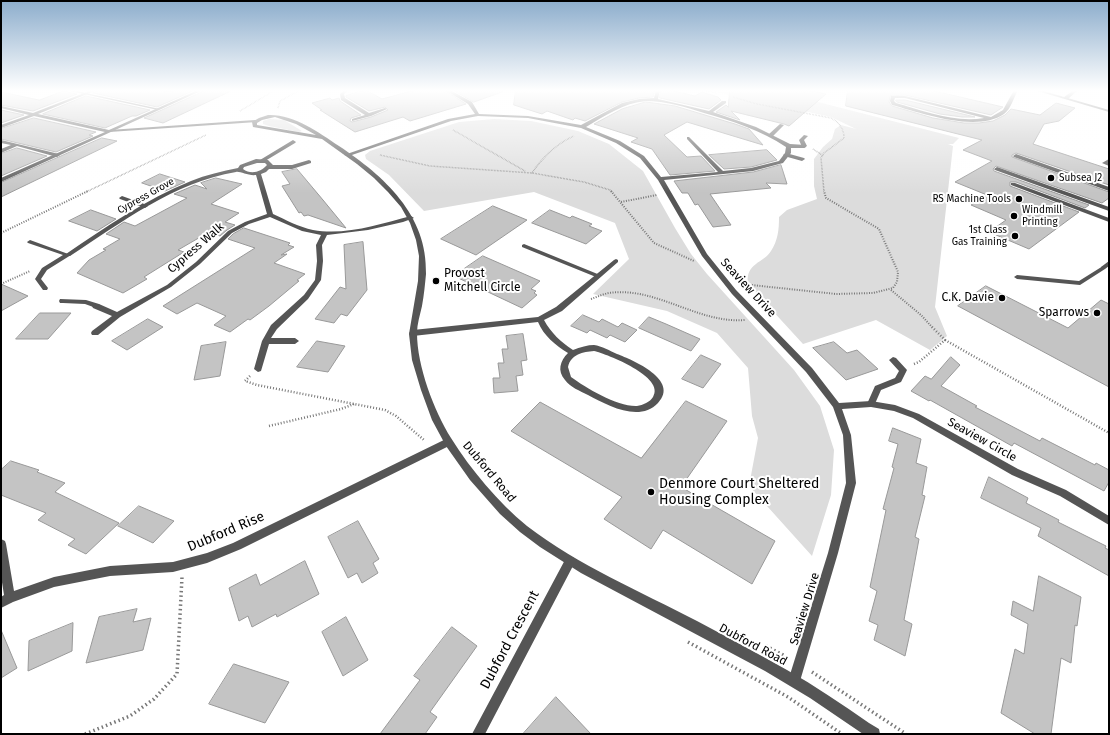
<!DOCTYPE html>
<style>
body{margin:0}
#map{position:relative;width:1110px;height:735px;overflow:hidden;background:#fff;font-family:"Fira Sans",sans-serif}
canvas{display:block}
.frame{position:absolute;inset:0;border:2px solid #000;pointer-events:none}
</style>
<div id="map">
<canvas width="1110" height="735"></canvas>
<div class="frame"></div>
</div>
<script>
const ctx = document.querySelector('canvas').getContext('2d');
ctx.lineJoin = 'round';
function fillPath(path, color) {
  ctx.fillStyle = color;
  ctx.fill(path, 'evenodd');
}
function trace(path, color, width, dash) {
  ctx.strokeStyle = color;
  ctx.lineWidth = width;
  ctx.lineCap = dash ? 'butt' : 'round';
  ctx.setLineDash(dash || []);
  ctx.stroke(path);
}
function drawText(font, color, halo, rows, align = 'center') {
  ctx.font = font + ' "Fira Sans",sans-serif';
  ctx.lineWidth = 4;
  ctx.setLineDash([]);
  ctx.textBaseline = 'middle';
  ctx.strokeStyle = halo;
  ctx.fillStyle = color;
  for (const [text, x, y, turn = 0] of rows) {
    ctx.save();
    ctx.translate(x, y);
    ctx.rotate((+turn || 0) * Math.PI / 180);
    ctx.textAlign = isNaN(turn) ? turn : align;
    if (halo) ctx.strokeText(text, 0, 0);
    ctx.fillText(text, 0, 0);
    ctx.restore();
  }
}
fillPath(new Path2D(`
 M707,90h64l188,48 -6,6h-5l5,2 -18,161 12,29 -17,14 -54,-30 -73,24 -55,-60c-3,-21 16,-21 23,-33 7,-11 8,-21 8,-34l8,-7 30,-11 -3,-13v-27l9,-12 9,-8 3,-10 6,-4 15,4 -25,-12z
 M269,119l15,1 18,11 -3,1 -30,-6 -6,-2v-3z
 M494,119l37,2 47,10 31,13 34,27 32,57 16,26 16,20 87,96 26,36 14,44 -3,45 -19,61 -63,-70 9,-48 -6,-22 -4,-48 -31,-35 -50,-22 -74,-17 36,-35 -14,-36 -81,-31 -110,19 -35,-36 -23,-16 -1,-4 5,-4 89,-29z`), '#dcdcdc');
const building = new Path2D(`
 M98,90h97l-38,17 -64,-14z
 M204,90h29l-70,33 -19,-5 60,-27z
 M366,90l16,9 33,-9h29l22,14 -56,17 -7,-4 -48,15 -35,-22h2l-10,-7 18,-5 2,2 7,-2 1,3 21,14 -10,3 -1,3 2,1 19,-5 17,-7 -3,-3 -16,4 -23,-14v-1z
 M453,90h48l1,2 -28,10z
 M516,90h139l-2,7 -14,1 -17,4 -37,19 -10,-3 -2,2 -26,-9 -5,3 -28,-9z
 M661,90h9l25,6 7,-4 16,5 3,3 -12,9 -49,-11z
 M730,90h77l19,4 -37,32 -5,-2 -53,-13 9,9 -24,-8 10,-7 2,2z
 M848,90h82l73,17 -12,8 -86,-20 -15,1 -1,6 3,4 41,12 31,5h15l14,-2 12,-6 6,-6 29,6 16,-12 19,5 -16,13 -15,3 -11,20 76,25v16l-93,-32 -4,2v2l97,35v6l-7,5 -106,-37 -3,3 1,2 95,34 -4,3 -69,-26h-6v4l69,26 -50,37 -40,-17 17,-12 -35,-15 16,-10 -32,-13 37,-21 -29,-11 19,-10 -136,-34z
 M64,91l13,3 -44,17 -32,-6v-13l38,8z
 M86,96l64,14 -14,6h-4l-27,12 -62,-14z
 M896,100h9l70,17h-13l-22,-3 -43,-12z
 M646,102l29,4 60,18 14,5 14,16 -76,-23 -23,13 23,22 14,-1 14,15 -45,4 -18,-26 -21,-7 7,-4 -44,-14 28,-15z
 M1,110l23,5 -23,8z
 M34,118l62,14 -7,3 4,1 -37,16 -55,-13v-10z
 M102,138l15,3 -116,56v-14z
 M17,148l30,8 -46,20v-22z
 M767,150l10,10 -26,7 -27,2 -15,-14z
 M781,165l6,19 -21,-1 5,5 -61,6 21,31 -18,2 -15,-23 -3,1 -7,-12h-6l-8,-12 79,-9z
 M297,169l26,31 23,28 -38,-13 -4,1 -3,-4 -2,1 -17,-27 8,-2 -8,-12z
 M160,174l25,8 -20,9 -23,-8z
 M216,178l26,6 -31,20 28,9 -14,9 10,3 -8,5 -7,6 -11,-4 -31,18 6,2 -40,25 3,2 -24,14 -46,-20 12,-13 17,-10 -3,-1 17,-10 -14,-5 18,-12 11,4 52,-28 -13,-4 21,-9 12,4 -6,-6z
 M493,206l34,14 -51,35 -35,-16z
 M91,210l25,9 -19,12 -28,-10z
 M550,210l20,8 2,-2 20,8 -3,2 13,5 -16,13 -54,-21z
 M244,228l46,15 -2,2 6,2 -13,8 6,-1 -13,9 31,11 -8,6 2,1 -30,25 -19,14 -2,-1 -18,13 -16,-7 12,-9 -29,-13 -20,11 -14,-8 92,-58 -27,-9 5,-5z
 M363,242l4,48 -20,26 -6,-2 -7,9 -19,-4 25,-32 6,2 -2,-44z
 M483,256l57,25 -9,8 5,2 -2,2 3,2 -15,13 -68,-32z
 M1,284l27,12 -27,15z
 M986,286l82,42 33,-28 8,4v83l-151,-81z
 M40,313h31l-23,26h-32z
 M583,315l16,7 3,-3 16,8 4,-4 15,7 -12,12 -15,-7 -3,3 -17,-8 -3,3 -16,-7z
 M649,317l17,7 34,15 -9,12 -52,-23z
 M148,319l15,8 -36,23 -15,-9z
 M523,334l4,26 -6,1 2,14 -7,1 2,15 -24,2 -1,-15h7l-2,-15h6l-2,-14h6l-2,-13z
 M317,341l28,5 -17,26 -31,-5z
 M226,342l-6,34 -26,4 7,-34z
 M834,342l13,11 10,-3 21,19 -32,11 -33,-32z
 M701,355l20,9 -18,24 -21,-9z
 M951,357l9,8 -19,21 36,20 -2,1 65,34 2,-3 53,27 1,-2 13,7v12l-5,9 -90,-48 -2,3 -82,-46 -1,1 -18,-10 14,-15 6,3z
 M686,401l41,20 -46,66 94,54 -23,43 -89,-54 -12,19 -47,-30 18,-22 -111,-66 29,-29 101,56z
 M893,428l28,11 -5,24 11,4 -5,28 3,1 -10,41 4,2 -15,81 8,4 -7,32 -31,-16 4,-15 -9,-4 8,-30 -7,-4 16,-77 -3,-1 11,-41 -2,-1 6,-23 -9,-3z
 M11,461l28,9 -2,2 28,11 -10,9 64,31 -33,31 -18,-9 7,-6 -37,-19 8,-7 -45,-18v-25z
 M989,477l39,21 -2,5 33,17 -1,2 48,24 -1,2 4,2v26l-71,-40 3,-8 -60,-30z
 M139,506l35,15 -21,22 -35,-17z
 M358,521l21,38 -6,4 5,10 -16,10 -5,-10 -9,5 -20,-41z
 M305,561l14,33 -42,23 -1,-3 -24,13 -4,-11 -9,5 -10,-33 27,-14 4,11z
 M1039,576l42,21 -4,29 -2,-1 -4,38 -10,-5 -10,76h-16l-34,-21 14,-64 9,5 4,-30 -17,-9 2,-14 20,10z
 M137,609l-4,13 18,-4 -8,32 -57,13 13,-46z
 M346,617l22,43 -25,16 -21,-44z
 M73,623l-1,28 -44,20 1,-30z
 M452,627l25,19 -47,66 7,5 -12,17h-45l40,-54 -6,-4z
 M1,630l16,38 -16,10z
 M234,664l55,18 -24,41 -56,-19z
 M556,697l35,37h-68z`);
fillPath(building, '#c4c4c4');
trace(building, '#999', 1);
trace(new Path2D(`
 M163,90l10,2
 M702,90l15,3
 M733,97l24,7 74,14c8,4 13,11 13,20l-20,15 -3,5 3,34
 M278,108l2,-7 20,-11
 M240,111l35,-21
 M453,130l72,41
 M813,149l9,6
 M380,155l50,11 102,7c11,-16 24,-29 42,-37
 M532,173l52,9 26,8 2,2
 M86,192l120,-57`), '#777', 1.5, [0.5, 1]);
trace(new Path2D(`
 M611,191l43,52 40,18
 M621,202l36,-7
 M1,233l87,-42
 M1,284l29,-13
 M742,284l94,10 37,-1 20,-5 4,-6 1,-10 -19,-43 -53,-31 -2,-7
 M891,290l30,25 11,12
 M591,299c6,-2 12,-5 18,-6 47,-7 89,31 136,27`), '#777', 2, [1, 1.5]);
trace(new Path2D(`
 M945,340l164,93
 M914,364l5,-2 26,-22 -14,-14
 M250,376l-5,5 12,4 128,25 11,6 28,24
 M269,426l72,-17 13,-5`), '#777', 2.5, [1, 2]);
trace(new Path2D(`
 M688,642l100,55 54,37
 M766,646l21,11
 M812,672l94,62
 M85,734l45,-18 24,-17 23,-25 5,-97`), '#777', 3.5, [1.5, 3]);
fillPath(new Path2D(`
 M65,90h7l88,19 -2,1z
 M1014,90h4c-4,7 -7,19 -14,24 -28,19 -82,-1 -112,-9l-2,-4 1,-5h14l86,21 12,-7zM895,98h10l79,20c-29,5 -61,-7 -88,-15l-2,-2z
 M1074,90h4l-10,9h-4v-2z
 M255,120h2v2l-148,10 -2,-1 2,-1z
 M780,124l4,1 -11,11h-4v-2z
 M804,135l4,1 -4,4 3,6 -3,2 -2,-1 -3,-7z
 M1,140l58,14 1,1 -3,2 -40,-11 -16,7v-4l10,-4 -10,-2z
 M293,140l3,2 -1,1 -30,18 -5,-1z
 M786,153l18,5 1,1 -3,2 -18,-5 -1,-1z
 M1016,154l93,33v4l-95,-34 -1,-1z
 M1109,159v7l-7,-3z
 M309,160l2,1v2l-19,6h-23l-3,-2 3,-2h23z
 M997,167l112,40v4l-114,-41 -1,-1z
 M1011,183h4l94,35v4l-98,-37z
 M122,196l25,9 1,1 -3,2 -25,-9 -1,-1z
 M30,240l41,15 -24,15 -6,9 7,9 -1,2h-4l-8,-11 7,-11 21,-13 -35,-12 -1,-1z
 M524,244l76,31 1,1 -1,1h-4l-74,-30v-2z
 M1103,266l2,1v2l-25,16 -63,-6 -3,-2 3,-2 62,6z
 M60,299l26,1 13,4 1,2 -4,2 -11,-4 -22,-1h-3l-1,-2z
 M893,357l3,1 11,12 -6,12 -20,8 -7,16h-6l-1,-2 8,-18 20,-8 4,-7 -10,-11z`), '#555');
fillPath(new Path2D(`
 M92,90h5l-59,24 71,16 89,-40h5l-202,92v-4l104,-46 -71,-16 -33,12v-3l28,-10 -28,-7v-2l32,7z
 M345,90h4l-5,4 1,4 24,15 16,-5 2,1 -16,7 -19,5v-2l13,-4 -24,-15 -1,-6z
 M445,90h5l22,12 7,12 49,2 53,9 41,-22 17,-4 15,-1 2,-8h4l-2,9 51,12 13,-10h4v2l-13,9 43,15 34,17 16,1v2l-2,1h-13v5l-8,10 -30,8 -89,9 43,74 29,36 76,78 27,35 32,-2 24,4 24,9 99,55 48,21 43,26v9l-49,-29 -48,-21 -99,-57 -19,-7 -23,-4 -29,2 9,26 5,48 -18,70 -38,128 -2,4 -4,2 -4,-2 -2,-4 40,-128 18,-70 -3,-48 -10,-28 -27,-35 -74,-78 -30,-38 -44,-76 -18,-22 -24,-15 -35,-15 -53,-10 -50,-2 -27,5 -102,35 -5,-1 104,-36 27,-5 -7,-10zM646,101c20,0 39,6 58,12 28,8 57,17 82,34l-1,6 -6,8 -28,7 -28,3 -34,-34h-2v2l31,33 -57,5 -17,-21 -24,-15 -34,-14c19,-11 37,-24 60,-26z
 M256,159l12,1 5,5 -7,7 -5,2 12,40c13,6 26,13 40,16 32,6 67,-6 98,-14l3,2 -11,4 -35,8 -41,5 -5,10 1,16 -2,19 -13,19 -31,30 -6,9h24l4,3 -4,3h-26l-8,27 -3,1 -4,-3 8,-28 9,-16 33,-30 11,-15 2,-19 -1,-16 5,-10 -19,-4 -32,-14 -21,7 -17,9 -32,31 -29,23 -51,30 -22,18h-6l-1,-2 1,-2 20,-15 -19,-8 -1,-2 1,-2h6l18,8 50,-27 29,-23 32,-31 17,-9 22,-8 -11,-39c-8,1 -16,-4 -20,-3 -62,10 -115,51 -166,84h-4v-2c40,-27 80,-55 125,-73 15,-6 31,-10 47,-13l2,-3zM257,163h8l2,2c-6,7 -16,10 -24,4l1,-2z
 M616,259l2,1v2l-56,49 -18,9c7,13 17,22 29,30 7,-3 15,-5 21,-5 8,1 16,6 23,9 16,6 63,26 41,49 -19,20 -51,2 -70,-8 -8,-4 -18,-8 -23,-15 -8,-9 -5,-19 3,-27 -13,-8 -24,-17 -30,-31l-125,14 -4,-3 4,-3 125,-13 18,-10 58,-47zM594,351c13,3 72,26 59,46 -3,5 -10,8 -16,9 -19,1 -51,-18 -66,-29l-3,-10c3,-13 15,-15 26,-16z
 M1109,261v5l-4,3h-4v-2z
 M448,438l3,1 1,3 -1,3 -210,104 -34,14 -34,9 -63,4 -56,11 -41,15 -12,6v-11l3,-2 -3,-19v-37l4,2 1,3 8,47 40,-14 56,-11 63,-4 34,-9 26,-10z
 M570,556l4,2 1,3 -1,3 -89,170h-13l94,-176z`), '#555');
fillPath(new Path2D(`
 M1034,90h6l69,20v2z
 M268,115c26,-1 50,17 71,31 45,30 89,69 87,128 -1,10 -2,21 -4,32 -2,9 -5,18 -5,27 0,33 17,78 34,105 20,32 47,64 76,88 52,40 113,65 170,95 30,16 60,32 90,49 28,16 55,34 82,53l10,6 1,5h-17l-53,-36 -45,-27 -184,-98 -41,-26 -20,-15 -20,-18 -30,-34 -24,-34 -14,-26 -11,-30 -9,-30 -3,-26 9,-53 1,-25 -3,-16 -6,-17 -9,-16 -13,-15 -14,-14 -17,-14 -35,-25 -69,-12 -1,-5 7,-4zM275,117l21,7 20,11 -59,-10v-2l5,-3z`), '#555');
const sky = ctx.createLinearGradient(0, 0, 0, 193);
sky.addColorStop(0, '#8cadcc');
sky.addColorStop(0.47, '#fff');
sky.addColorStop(1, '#ffffff00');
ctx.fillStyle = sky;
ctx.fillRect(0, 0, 1110, 193);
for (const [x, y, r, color] of [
 [1051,178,4,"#000"],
 [1019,199,4,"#000"],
 [1014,216,4,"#000"],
 [1015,236,4,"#000"],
 [436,281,4,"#000"],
 [1002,298,4,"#000"],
 [1097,313,4,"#000"],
 [651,492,4,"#000"]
]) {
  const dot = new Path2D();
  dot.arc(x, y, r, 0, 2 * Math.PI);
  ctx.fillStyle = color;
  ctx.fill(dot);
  trace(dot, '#fff', 1.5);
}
drawText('10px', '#000', '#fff', [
 ["Subsea J2",1059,178],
 ["RS Machine Tools",1011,199,"right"],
 ["Windmill",1022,210],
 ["Printing",1022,222],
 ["1st Class",1007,230,"right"],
 ["Gas Training",1007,242,"right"]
], 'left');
drawText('10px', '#000', '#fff', [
 ["Cypress Grove",146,196,-29]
]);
drawText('12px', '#000', '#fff', [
 ["Cypress Walk",196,248,-41],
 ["Seaview Drive",748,288,47],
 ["Seaview Circle",982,440,29],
 ["Dubford Road",489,472,50],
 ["Seaview Drive",805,609,-73],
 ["Dubford Road",753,645,28]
]);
drawText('12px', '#000', '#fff', [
 ["Provost",444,274,"left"],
 ["Mitchell Circle",444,288,"left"],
 ["C.K. Davie",994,298],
 ["Sparrows",1089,313]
], 'right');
drawText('14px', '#000', '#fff', [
 ["Denmore Court Sheltered",659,484],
 ["Housing Complex",659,500]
], 'left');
drawText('14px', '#000', '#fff', [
 ["Dubford Rise",226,532,-23],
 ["Dubford Crescent",510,640,-62]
]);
</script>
